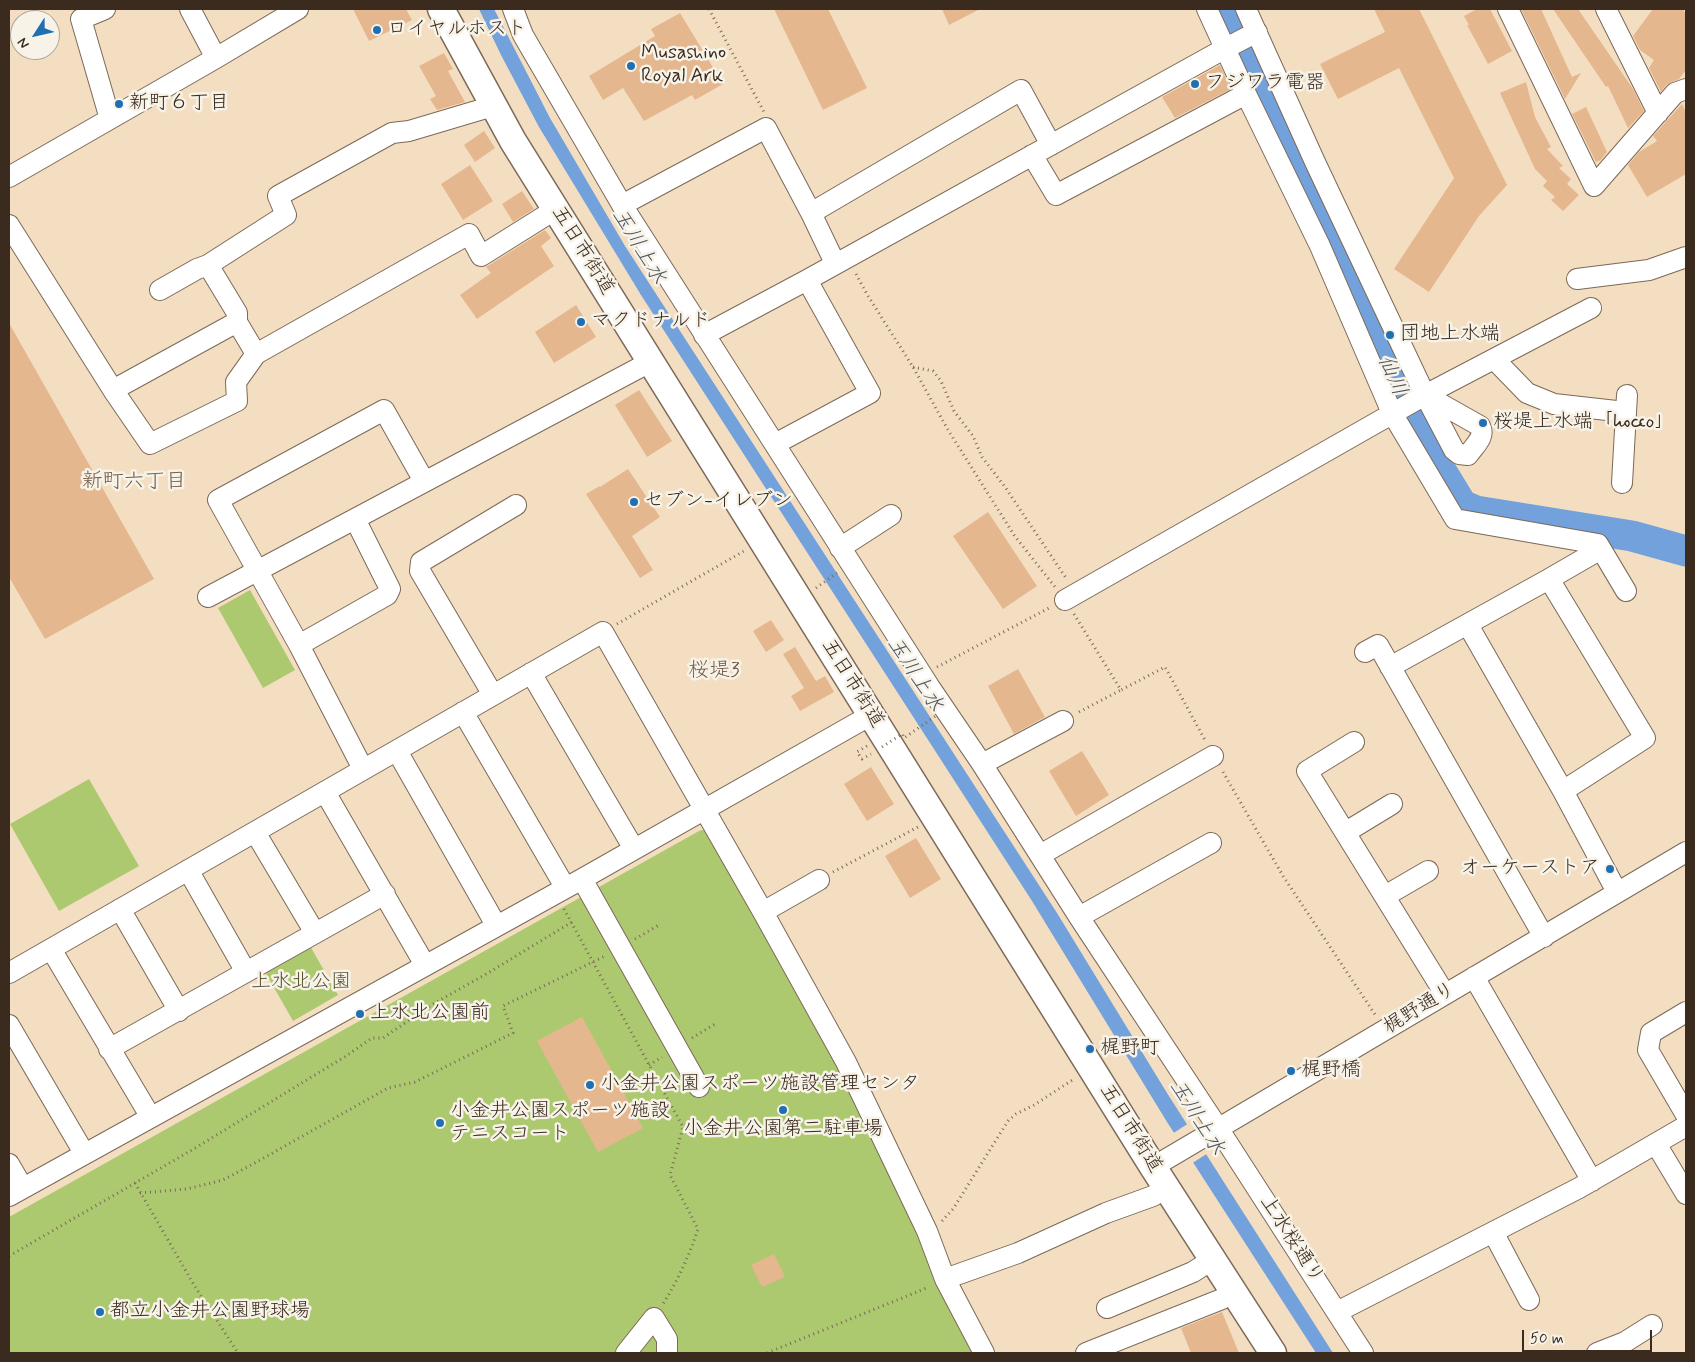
<!DOCTYPE html>
<meta charset="utf-8">
<style>
body{margin:0}
#map{position:relative;width:1695px;height:1362px;overflow:hidden;background:#f4dec2;font-family:Mynerve,sans-serif}
canvas{display:block}
.frame{position:absolute;inset:0;border:10px solid #3b2a1e;pointer-events:none}
.north{position:absolute;left:10px;top:10px;width:50px;height:50px;box-sizing:border-box;background:#f7f3e8;border:1px solid #aca397;border-radius:50%;rotate:235deg;font-size:14px;font-weight:700;line-height:20px;text-align:center;color:#3b2a1e}
.north::after{content:'';display:block;margin:auto;width:18px;height:22px;background:#1f6fb2;clip-path:polygon(50% 0,100% 100%,50% 72%,0 100%)}
.scale{position:absolute;left:1522px;top:1330px;width:130px;height:22px;box-sizing:border-box;border:2px solid #3b2a1e;border-top:0;padding-left:6px;font-size:15px;line-height:18px;white-space:nowrap;color:#3b2a1e;-webkit-text-stroke:4px #f7f3e8;paint-order:stroke}
</style>
<div id="map">
<canvas width="1695" height="1362"></canvas>
<div class="frame"></div>
<div class="north">N</div>
<div class="scale">50 m</div>
</div>
<script>
const ctx = document.querySelector('canvas').getContext('2d');
ctx.lineJoin = 'round';
function fillPath(path, color) {
  ctx.fillStyle = color;
  ctx.fill(path, 'evenodd');
}
function trace(path, color, width, dash) {
  ctx.strokeStyle = color;
  ctx.lineWidth = width;
  ctx.lineCap = dash ? 'butt' : 'round';
  ctx.setLineDash(dash || []);
  ctx.stroke(path);
}
function drawText(font, color, halo, rows, align = 'center') {
  ctx.font = font + ' Mynerve,"Klee One",sans-serif';
  ctx.lineWidth = 5;
  ctx.setLineDash([]);
  ctx.textBaseline = 'middle';
  ctx.strokeStyle = halo;
  ctx.fillStyle = color;
  for (const [text, x, y, turn = 0] of rows) {
    ctx.save();
    ctx.translate(x, y);
    ctx.rotate((+turn || 0) * Math.PI / 180);
    ctx.textAlign = isNaN(turn) ? turn : align;
    if (halo) ctx.strokeText(text, 0, 0);
    ctx.fillText(text, 0, 0);
    ctx.restore();
  }
}
fillPath(new Path2D(`
 M250,590l45,80 -32,18 -45,-80z
 M89,779l50,87 -80,45 -49,-87z
 M709,828l130,237 137,288h-967v-136l690,-386z
 M309,944l29,51 -45,26 -29,-51z`), '#adc970');
fillPath(new Path2D(`
 M479,9h15l56,109 75,128 432,667 110,180 166,260h-17l-149,-231 -135,-221 -391,-606 -102,-168 -38,-72z`), '#72a1dc');
fillPath(new Path2D(`
 M1189,1123l19,30 -17,11 -19,-30z`), '#f4dec2');
trace(new Path2D(`
 M1217,9l80,160 115,254 50,82 14,6 156,25 54,15`), '#72a1dc', 31);
fillPath(new Path2D(`
 M353,9h53l6,11 -43,21z
 M774,9h54l39,79 -44,22z
 M942,9h38l-31,16z
 M1374,9h45l88,176 -28,31 -50,76 -35,-23 60,-91 -55,-110 -61,31 -18,-35 65,-32z
 M1477,9h13l22,42 -24,13 -21,-39h2l-5,-9z
 M1521,9h20l31,68 9,-4 -16,26z
 M1553,9h25l55,80 11,22 -14,15 -2,2 -20,-42 -2,1z
 M1653,9h30l3,6v55l-7,9 -13,6 -5,7 -12,-24 5,-8 -14,-10 -7,-14z
 M680,13l43,71 -28,16 -3,-5 -48,26 -21,-33 -20,12 -14,-24 66,-40 -4,-7z
 M444,53l9,16 -5,2 17,31 -28,8 -7,-11 6,-3 -17,-30z
 M1220,65l11,24 -56,29 -13,-21z
 M1526,82l9,35 16,30 -4,2 16,17 -4,2 12,11 -4,5 12,11 -16,16 -12,-11 4,-3 -12,-11 4,-5 -12,-12 -35,-76z
 M1682,104l4,8v62l-39,23 -19,-32 11,-13 18,-11 -4,-5z
 M1586,107l21,45 -6,8 -5,2 -24,-48z
 M484,131l11,17 -20,14 -11,-17z
 M470,165l23,36 -30,19 -22,-36z
 M522,191l12,18 -21,13 -11,-18z
 M545,230l6,8 -10,8 13,20 -77,53 -17,-24 31,-22 -5,-6z
 M576,305l20,32 -42,26 -19,-31z
 M9,323l145,256 -109,60 -36,-62z
 M639,390l33,51 -25,16 -32,-52z
 M628,469l32,48 -28,19 21,34 -13,8 -54,-84 14,-8v1z
 M988,512l49,74 -34,23 -50,-73z
 M771,620l13,20 -18,12 -13,-21z
 M795,647l21,34 9,-5 9,16 -34,19 -9,-15 13,-8 -21,-34z
 M1018,669l27,48 -31,17 -26,-48z
 M1082,751l27,44 -33,21 -27,-45z
 M871,767l23,37 -27,17 -23,-37z
 M916,838l25,41 -31,19 -25,-42z
 M582,1017l61,111 -45,24 -61,-111z
 M774,1254l11,23 -23,10 -11,-22z
 M1222,1312l17,41h-48l-10,-25z`), '#e5b78f');
const minor = new Path2D(`
 M105,9l-24,10 29,100
 M190,9l26,49
 M513,9l10,26 99,170 307,481 53,78 97,153 139,211 145,225
 M1207,9l39,85 74,152 72,167 63,106 143,25 28,47
 M1246,9l69,153 110,233 29,55 5,4 9,1c6,-9 18,-18 12,-29l-55,-31
 M1508,9l86,177 81,-93 11,-4
 M1606,9l52,104
 M1032,155l24,40 190,-101
 M9,177l207,-119 82,-49
 M622,205l144,-77 45,85 24,50
 M811,213l210,-123 30,55
 M9,225l104,165 37,54 87,-43 -1,-19 20,-28 213,-120 12,22 75,-47
 M208,265l29,48v9l19,32
 M1577,279l72,-9 37,-13
 M160,290l37,-21 11,-4 78,-50 -8,-19 114,-63 17,-2 84,-25
 M704,335l103,-55 417,-231 33,-17
 M1494,359l33,34 27,11 71,8
 M113,390l124,-68
 M775,444l95,-51 -63,-113
 M1622,483l5,-88
 M840,548l51,-33
 M1549,579l52,-30
 M208,597l442,-235
 M1065,600l360,-205 166,-87
 M1468,625l95,166 54,101
 M299,645l88,-50 3,-6 -35,-70
 M1365,652l13,-7 166,292
 M1390,667l159,-88 96,159 -82,53
 M531,673l103,176
 M493,695l-73,-124 1,-9 95,-57
 M463,712l102,175
 M1354,742l-47,29 138,223
 M397,751l99,174
 M982,764l81,-43
 M363,769l-64,-124 -81,-145 166,-90 40,71
 M325,792l100,173
 M255,832l60,101
 M1346,832l46,-28
 M1040,855l173,-99
 M188,870l58,102
 M582,879l117,208
 M1385,896l43,-25
 M120,909l59,102
 M763,912l56,-32
 M1079,917l132,-74
 M51,949l99,167
 M9,973l594,-341 160,280 83,150 81,169 18,48 39,74
 M1474,977l118,204
 M1686,1012l-35,21 -3,17 38,65
 M9,1025l75,128
 M109,1049l276,-155
 M1656,1144l30,50
 M9,1164l14,24
 M1153,1167l533,-315
 M9,1196l573,-317 289,-164
 M1493,1232l36,68
 M945,1279l73,-26 88,-40 47,-17 14,-9
 M1107,1308l86,-36 20,-13
 M1337,1312l242,-124 107,-62
 M626,1353l28,-35 13,21v14
 M1086,1353l136,-54 11,-8
 M1597,1353l28,-11 27,-17`);
const major = new Path2D(`
 M441,9l72,132 640,1026 120,186`);
trace(minor, '#7c6957', 22);
trace(major, '#7c6957', 29);
trace(new Path2D(`
 M709,9l55,103
 M856,274l12,22 45,71 35,63 66,105 41,52
 M913,367l20,4 8,10 13,30 19,25 9,21 23,30 61,91
 M816,588l21,-15
 M1074,614l47,76 44,-23 40,73
 M617,624l127,-73
 M937,667l114,-60
 M1079,712l42,-22
 M867,746l-10,6 5,7 9,-5
 M1223,772l60,104 93,140
 M833,872l85,-45
 M564,909l119,218 -13,48 28,54c-9,27 -20,51 -35,75
 M635,939l24,-14
 M692,1038l23,-14
 M649,1065l13,-8
 M135,1183l59,102 44,68
 M140,1193l47,-4 36,-9 30,-16 135,-76 27,-6 98,-49 -10,-27 102,-50
 M942,1221l11,-12 55,-88 8,-7 18,-9 40,-26
 M9,1256l183,-106 154,-94 26,-18h11l50,-34 55,-31 84,-51
 M767,1353l162,-66`), '#7c6957', 3, [1, 4]);
trace(minor, '#fff', 20);
trace(major, '#fff', 26);
trace(new Path2D(`
 M882,747l20,-13 2,4 33,-23`), '#7c6957', 3, [1, 4]);
for (const [x, y, r, color] of [
 [377,30,5,"#1f6fb2"],
 [631,66,5,"#1f6fb2"],
 [1195,84,5,"#1f6fb2"],
 [119,104,5,"#1f6fb2"],
 [581,322,5,"#1f6fb2"],
 [1390,335,5,"#1f6fb2"],
 [1483,423,5,"#1f6fb2"],
 [634,502,5,"#1f6fb2"],
 [1610,869,5,"#1f6fb2"],
 [360,1014,5,"#1f6fb2"],
 [1090,1049,5,"#1f6fb2"],
 [1291,1071,5,"#1f6fb2"],
 [590,1085,5,"#1f6fb2"],
 [783,1110,5,"#1f6fb2"],
 [440,1123,5,"#1f6fb2"],
 [100,1312,5,"#1f6fb2"]
]) {
  const dot = new Path2D();
  dot.arc(x, y, r, 0, 2 * Math.PI);
  ctx.fillStyle = color;
  ctx.fill(dot);
  trace(dot, '#f7f3e8', 2);
}
drawText('20px', '#3b2a1e', '#f7f3e8', [
 ["ロイヤルホスト",387,30],
 ["Musashino",641,54],
 ["Royal Ark",641,77],
 ["フジワラ電器",1205,84],
 ["新町６丁目",129,104],
 ["マクドナルド",591,322],
 ["団地上水端",1400,335],
 ["桜堤上水端「hocco」",1493,423],
 ["セブン-イレブン",644,502],
 ["オーケーストア",1600,869,"right"],
 ["上水北公園前",370,1014],
 ["梶野町",1100,1049],
 ["梶野橋",1301,1071],
 ["小金井公園スポーツ施設管理センタ",600,1085],
 ["小金井公園スポーツ施設",450,1112],
 ["テニスコート",450,1135],
 ["小金井公園第二駐車場",783,1130,"center"],
 ["都立小金井公園野球場",110,1312]
], 'left');
drawText('20px', '#3b2a1e', '#f7f3e8', [
 ["五日市街道",582,251,58],
 ["五日市街道",852,684,58],
 ["梶野通り",1420,1009,-31],
 ["五日市街道",1130,1129,58],
 ["上水桜通り",1291,1240,57]
]);
drawText('20px', '#585232', '#f7f3e8', [
 ["上水北公園",301,983]
]);
drawText('italic 21px', '#4e5460', '#f7f3e8', [
 ["玉川上水",638,247,59],
 ["仙川",1391,376,66],
 ["玉川上水",914,675,57],
 ["玉川上水",1196,1118,58]
]);
drawText('21px', '#765b46', '#f7f3e8', [
 ["新町六丁目",134,483],
 ["桜堤3",714,672]
]);
</script>
